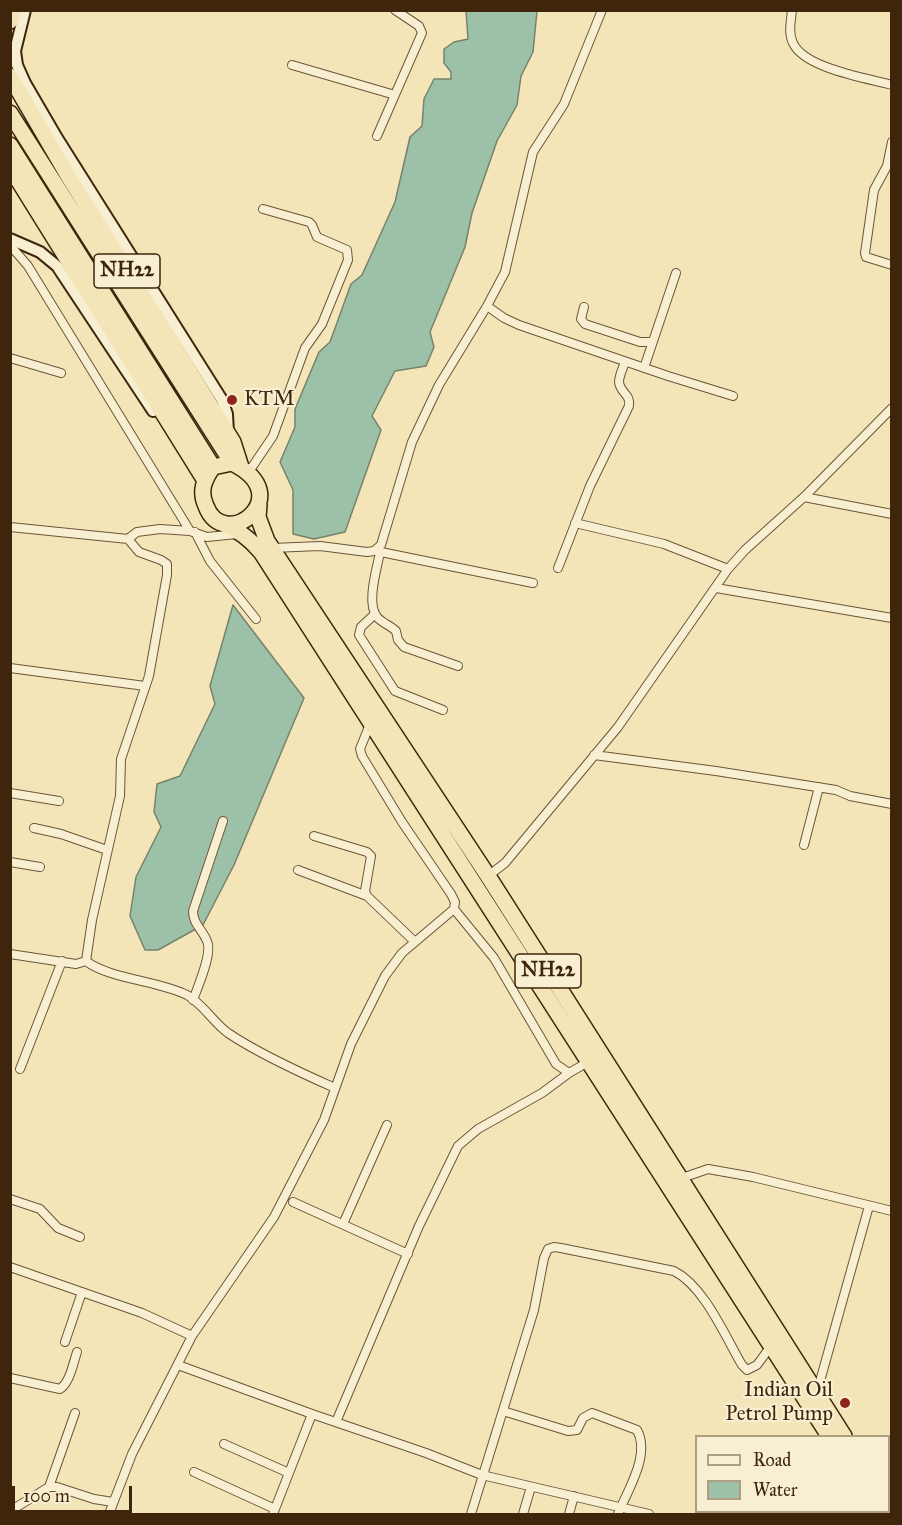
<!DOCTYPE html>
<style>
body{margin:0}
#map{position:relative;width:902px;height:1525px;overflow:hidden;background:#f4e5b9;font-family:"IM FELL Great Primer",serif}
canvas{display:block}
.frame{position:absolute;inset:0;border:12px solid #3e250b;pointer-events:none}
.legend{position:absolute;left:695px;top:1435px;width:195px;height:78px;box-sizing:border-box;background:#f8eed2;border:2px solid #ae9e82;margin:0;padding:8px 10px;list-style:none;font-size:18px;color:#3e250b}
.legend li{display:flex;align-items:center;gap:12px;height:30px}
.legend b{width:30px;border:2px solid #ae9e82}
.scale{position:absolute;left:12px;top:1486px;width:120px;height:27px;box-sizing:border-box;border:3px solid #3e250b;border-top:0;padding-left:8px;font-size:18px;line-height:21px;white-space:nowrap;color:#3e250b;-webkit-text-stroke:4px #f8eed2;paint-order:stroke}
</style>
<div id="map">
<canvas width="902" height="1525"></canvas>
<div class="frame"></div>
<ul class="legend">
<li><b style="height:8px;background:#f8eed2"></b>Road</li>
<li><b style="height:16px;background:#9dc0a9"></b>Water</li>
</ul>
<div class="scale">100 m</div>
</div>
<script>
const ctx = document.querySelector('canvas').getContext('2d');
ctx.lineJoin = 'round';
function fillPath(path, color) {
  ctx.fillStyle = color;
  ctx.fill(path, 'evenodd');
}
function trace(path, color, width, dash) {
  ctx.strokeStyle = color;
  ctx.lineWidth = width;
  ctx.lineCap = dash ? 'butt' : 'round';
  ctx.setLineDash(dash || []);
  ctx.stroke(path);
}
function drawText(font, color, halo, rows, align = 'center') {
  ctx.font = font + ' "IM FELL Great Primer",serif';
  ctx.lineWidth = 4.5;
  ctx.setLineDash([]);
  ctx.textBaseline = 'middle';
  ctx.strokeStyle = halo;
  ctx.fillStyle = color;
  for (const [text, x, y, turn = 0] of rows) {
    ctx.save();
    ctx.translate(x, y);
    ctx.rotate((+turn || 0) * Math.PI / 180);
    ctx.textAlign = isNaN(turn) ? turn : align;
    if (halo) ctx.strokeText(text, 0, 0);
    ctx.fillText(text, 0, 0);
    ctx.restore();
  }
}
const water = new Path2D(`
 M466,11h71l-4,41 -12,24 -4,29 -20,36 -25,72 -7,34 -35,85 4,15 -8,19 -31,5 -23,45 9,14 -36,102 -31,7 -21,-5v-44l-13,-28 15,-35v-18l24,-57 11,-10 21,-58 11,-9 33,-73 15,-65 12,-11 2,-27 10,-20h17v-7l-7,-9v-14l10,-7 14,-3z
 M233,605l71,93 -70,167 -31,60 -45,25h-13l-15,-34 6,-39 25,-50 -7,-15 3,-28 23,-8 35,-72 -5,-18z`);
fillPath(water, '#9dc0a9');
trace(water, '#77826a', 1.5);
const street = new Path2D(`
 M792,10c-1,11 -4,23 1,33 11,25 73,35 99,42
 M292,65l103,30
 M377,136l45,-103 -3,-7 -24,-16
 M892,142l-5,24 -13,24 -9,63 1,4 26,8
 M10,245l18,21 162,265
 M487,306l17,12 15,7 149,51 65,20
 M584,307l-3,12 4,5 55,18h12
 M10,358l51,15
 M644,368l32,-95
 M248,473l25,-37 32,-88 17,-24 26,-64 -1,-10 -30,-13 -5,-12 -3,-3 -46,-13
 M804,497l88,17
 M575,523l89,21 64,25
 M10,527l118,12 11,13 22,8 6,4v11l-18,101 -28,83 -1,37 -28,124 -6,41c23,18 74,20 101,34 16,9 26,27 41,38 31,21 73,40 107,55
 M195,532l15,29 46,58
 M128,539l9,-7 23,-3 30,2 17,6 30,-3
 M272,548l48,-2 47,6 7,-1 7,-6 31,-103 27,-57 48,-79 18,-34 28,-120 31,-48 38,-94
 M376,551l157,32
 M380,552c-3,17 -14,51 -3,65 5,6 13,8 19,14l2,9 6,7 54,19
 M558,568l32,-82 39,-80c2,-12 -9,-13 -10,-24 0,-6 4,-14 6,-20
 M716,588l176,30
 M375,614l-14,13 -2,8 36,56 48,19
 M10,668l135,18
 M594,755l122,16 120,19 14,6 42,8
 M10,793l49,8
 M34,828l27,6 46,16
 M314,836l53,16 4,4 -6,35 2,5 48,46
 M804,845l15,-58
 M10,862l30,5
 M298,870l69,26
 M488,876l17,-13 113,-136 110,-158 17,-19 59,-53 88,-89
 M454,909l40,49 62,106 13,9 19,-11
 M10,954l66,10 10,-3
 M193,1000c5,-14 20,-47 14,-59 -5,-12 -14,-17 -14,-30l30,-90
 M20,1069l42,-108
 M679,1179l29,-10 45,8 139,34
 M10,1199l30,10 18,19 22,9
 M293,1202l115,52
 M343,1224l44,-99
 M10,1267l132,46 50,23
 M65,1342l17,-50
 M178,1365l134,49 114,39 56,22 167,39
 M10,1378l50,11c10,-7 13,-25 17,-37
 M817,1392l52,-186
 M503,1411l65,20 9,-1 6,-12 9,-5 45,17c14,25 -10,61 -19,84
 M336,1422l83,-196 39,-80 20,-17 64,-36 27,-20
 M224,1444l65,29
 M194,1472l81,37
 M49,1487l26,-74
 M10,1511l39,-24h8l37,12 19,3
 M109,1514l23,-60 60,-118 82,-119 50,-97 27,-76 34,-68 17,-23 52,-44 1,-7 -4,-8 -49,-72 -40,-66 -2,-7 10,-25
 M273,1514l39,-100
 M471,1514l63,-204 10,-52 4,-9 6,-2 7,1 113,23c30,15 51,65 68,94l5,5 10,-5 14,-19
 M523,1514l8,-27
 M569,1514l5,-18`);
const secondary = new Path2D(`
 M25,10l-10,41 2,14 8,18 32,55 165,262 5,14 1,19
 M10,239l30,13 17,14 96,145`);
const highway = new Path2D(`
 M10,21l4,-11
 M10,76l57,98 166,268 8,25
 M10,113l222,350
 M10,145l203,322
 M10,167l194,312
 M232,463c68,33 -8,91 -26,43 -7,-15 -2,-26 7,-39z
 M259,505l-1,12 9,24 221,335 356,560
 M222,523c17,8 27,15 39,29l568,884
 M888,1506l4,5
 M877,1512l2,2`);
trace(street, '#6c5536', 10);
trace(secondary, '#3e250b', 14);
trace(highway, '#3e250b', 18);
trace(street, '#f8eed2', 8);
trace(secondary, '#f8eed2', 10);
trace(highway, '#f4e5b9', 15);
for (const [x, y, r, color] of [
 [232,400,6,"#8f2418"],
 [845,1403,6,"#8f2418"]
]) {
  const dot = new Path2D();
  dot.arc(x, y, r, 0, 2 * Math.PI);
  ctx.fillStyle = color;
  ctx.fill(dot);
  trace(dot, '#f8eed2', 2);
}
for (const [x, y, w] of [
 [127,271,66],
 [548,971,66]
]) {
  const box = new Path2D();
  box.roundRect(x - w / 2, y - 17, w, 34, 4.5);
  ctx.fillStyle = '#f8eed2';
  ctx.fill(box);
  trace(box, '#3e250b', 1.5);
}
drawText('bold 20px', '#3e250b', null, [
 ["NH22",127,271],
 ["NH22",548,971]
]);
drawText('21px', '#3e250b', '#f8eed2', [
 ["KTM",244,400],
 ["Indian Oil",833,1391,"right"],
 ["Petrol Pump",833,1415,"right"]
], 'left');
</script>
